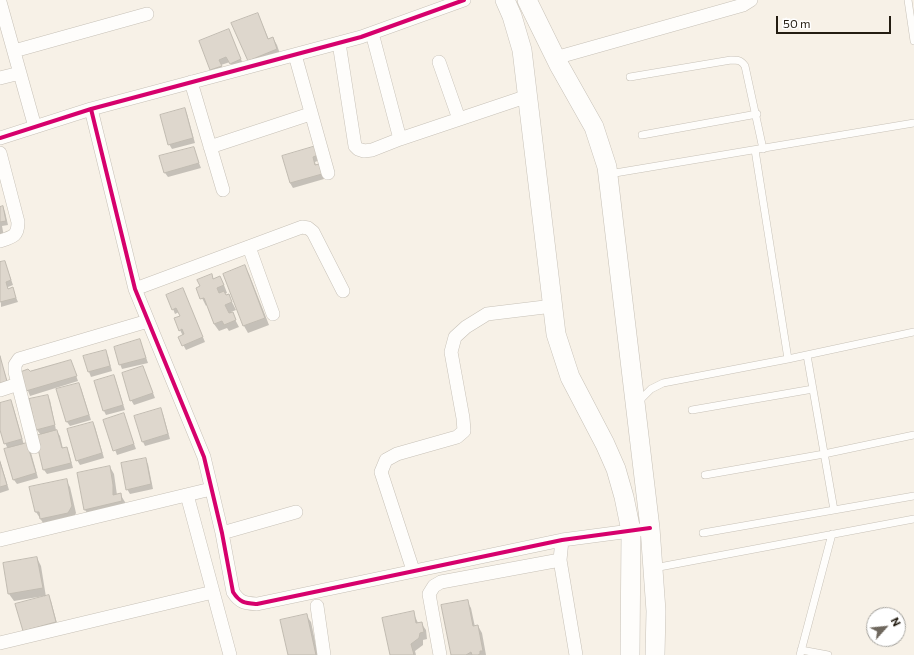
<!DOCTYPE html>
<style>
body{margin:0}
#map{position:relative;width:914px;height:655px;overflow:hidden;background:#f7f1e7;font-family:Commissioner,sans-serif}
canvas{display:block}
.north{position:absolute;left:866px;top:607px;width:40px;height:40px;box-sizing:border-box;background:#fff;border:1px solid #a7a5a0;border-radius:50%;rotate:63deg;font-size:11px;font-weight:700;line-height:16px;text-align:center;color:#241d12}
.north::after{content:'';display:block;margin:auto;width:14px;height:18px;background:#6e675d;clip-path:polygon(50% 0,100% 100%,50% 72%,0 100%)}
.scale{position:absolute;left:776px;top:16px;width:115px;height:18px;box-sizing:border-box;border:2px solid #241d12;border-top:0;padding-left:5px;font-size:12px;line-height:14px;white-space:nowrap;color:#241d12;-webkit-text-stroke:3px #fff;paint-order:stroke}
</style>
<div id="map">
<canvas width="914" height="655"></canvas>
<div class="north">N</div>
<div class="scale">50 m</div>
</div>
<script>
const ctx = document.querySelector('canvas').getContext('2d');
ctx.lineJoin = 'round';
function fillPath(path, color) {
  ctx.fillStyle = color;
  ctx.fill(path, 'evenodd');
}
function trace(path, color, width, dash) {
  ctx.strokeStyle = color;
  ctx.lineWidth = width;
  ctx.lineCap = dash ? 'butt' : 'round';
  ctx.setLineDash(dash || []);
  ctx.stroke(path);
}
fillPath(new Path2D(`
 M258,14l11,26 4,-2 4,7 4,12 -32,4z
 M231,35l12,29 -10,4 -3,-6 -9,3 3,6 -11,3 -2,-4z
 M185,109l2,5 8,29 -23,6 -3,-5z
 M193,148l8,20 -33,9 -3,-4z
 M315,148l5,12 -5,2 1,4 5,3 3,10 -31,9 -3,-5z
 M3,207l2,5 3,13 -6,1 3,16 -5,1v-35z
 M5,262l8,23 -5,2v2l4,-1 6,14 -17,5 -1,-44z
 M245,267l4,7 20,51 -21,8 -4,-7 -20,-51z
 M211,276l3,4 6,-3 4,8 3,8 -3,1 2,2 2,-1 4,7 4,8 -5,2 8,15 -10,4 -2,-3 -8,3 -5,-7 -7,-19 -1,1 -9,-18 4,-1z
 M185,294l20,48 -19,8 -7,-13 4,-1 -3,-6 1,-13 -2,-5 -4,2 -2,-5z
 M140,340l8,23 -26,6 -2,-5z
 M105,351l3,5 4,15 -21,6 -2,-5z
 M0,358l10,32 -10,3z
 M71,361l7,20 -48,15 -9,-23 9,-1z
 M143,367l12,31 -21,7 -3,-5z
 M114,376l2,5 9,29 -19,5 -2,-4z
 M78,384l3,4 10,32 -21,6 -3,-4z
 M47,396l3,4 6,30 4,6 3,13h3l3,4 4,15 -26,6 -3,-4 -3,-35 -4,-5z
 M10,401l3,5 11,39 6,4 8,29 -21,6 -3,-4 -6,-31 -3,-6 -5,-16v-23z
 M160,409l3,5 7,25 -25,7 -2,-4z
 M123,414l13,35 -19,6 -13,-35z
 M93,423l2,4 9,31 -24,7 -3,-5z
 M145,459l3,5 5,25 -23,5 -3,-5z
 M0,460l9,30 -9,3z
 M110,467l4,7 3,21 3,-1 5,8 1,6 -36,9 -5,-7z
 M66,480l4,7 6,26 -4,8 -27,5 -9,-14 -6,-24z
 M37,558l4,8 5,31 2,-1 3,5 7,26 -34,4 20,-34v-1l-30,5 -5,-7z
 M467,601l4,7 4,19 3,-1 4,7 4,22h-34z
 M413,612l5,11h3l5,7 1,9 -4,1v5l-8,6 1,4h-25z
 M306,615l5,7 7,33h-29z`), '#0003');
const building = new Path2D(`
 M258,13l10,26 5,-2 4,12 -29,12 -17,-38z
 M229,29l12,30 -11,5 -4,-7 -7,3 3,6 -12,4 -11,-29z
 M185,108l8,30 -25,7 -8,-30z
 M316,146l2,9 -5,2 2,8 4,-1 3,10 -32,9 -8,-27z
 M194,147l5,16 -35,10 -5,-17z
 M3,206l3,15 -6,1v-15z
 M5,261l6,19 -5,2 2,7 5,-2 3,11 -16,4v-40z
 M245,265l20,53 -22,8 -20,-52z
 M212,274l1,5 7,-3 4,9 -7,3 2,5 5,-2 2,4 3,-1 3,8 -7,3 4,8 4,-1 3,8 -12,5 -2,-4 -8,3 -10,-26 -4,1 -4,-11 4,-2 -3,-6z
 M183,288l20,49 -21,9 -4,-9 6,-3 -2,-5 -3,2 -5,-13 6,-2 -4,-8 -4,2 -6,-15z
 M140,339l6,19 -27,7 -5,-18z
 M106,350l4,16 -22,6 -5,-16z
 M0,356l8,29 -8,2z
 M71,360l6,16 -51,15 -6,-19 8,-3 2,2z
 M143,366l10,27 -23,8 -8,-28z
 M114,375l9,30 -20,6 -9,-30z
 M79,383l10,32 -23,7 -10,-33z
 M48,395l7,30 -19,5 -7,-31z
 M11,400l11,39 -18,5 -4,-14v-27z
 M161,408l7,26 -26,8 -8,-26z
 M124,413l10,31 -21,7 -10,-31z
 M93,422l9,31 -26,8 -9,-32z
 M57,430l5,18 5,-1 4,16 -28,7 -8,-34z
 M27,443l9,30 -23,7 -9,-31z
 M146,458l5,26 -25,6 -5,-27z
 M0,462l7,23 -7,2z
 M110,466l3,19v10l8,-2 1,8 -38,9 -7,-37z
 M67,479l5,27 -4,7 -28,6 -1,-7h-4l-6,-25z
 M37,557l6,31 -35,6 -5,-31z
 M49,595l7,27 -33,9 -8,-27z
 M468,600l5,26 5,-1 5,26h-3v3l-2,1h-6l-1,-3 -5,3h-15l-10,-50z
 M414,611l2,12 6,-1 2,10 -4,1 -1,5 -8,6 3,11h-24l-8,-37z
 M307,614l9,41h-28l-8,-35z`);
fillPath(building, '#ded7cd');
trace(building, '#c1bbb1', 1);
const service = new Path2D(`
 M908,0l6,41
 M630,77l101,-17c7,0 10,0 14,6l18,83
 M642,135l115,-21
 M755,150l33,209
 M609,174l305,-51
 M807,355l27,155
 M638,402l13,-13 12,-6 125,-24 126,-27
 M692,410l121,-21
 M705,475l119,-21 90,-19
 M703,533l211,-37
 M654,568l260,-49
 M801,650l27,5
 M800,655l32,-121`);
const minor = new Path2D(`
 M0,2l35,125
 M372,33l28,106
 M339,43l16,103 3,3 6,2 8,-1 28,-11 128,-43
 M14,51l133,-37
 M295,55l33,118
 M555,58l188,-53 8,-5
 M439,62l20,57
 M0,78l20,-5
 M191,82l32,108
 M91,109l44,180 69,168 18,76 11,59c7,11 12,11 24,12l305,-64 76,-10
 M0,138l91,-29 270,-72 103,-37
 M210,147l100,-33
 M0,153l18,69c0,14 -5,15 -18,19
 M249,247l24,67
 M135,289l167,-62 6,1 5,4 30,59
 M0,390l18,-6
 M34,447l-19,-75v-7l4,-6 129,-38
 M187,495l43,160
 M222,533l74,-21
 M0,540l211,-51
 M562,540l-2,20 16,95
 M413,570l-32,-98 5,-12 11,-6 60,-17 7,-6 -1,-13 -12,-66 4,-15 11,-10 21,-13 66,-8
 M317,606l7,49
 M0,643l213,-51
 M440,655l-11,-61 5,-8 7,-4 119,-22`);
const secondary = new Path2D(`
 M505,0l7,16 10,34 34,284 14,43 35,67 11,25 8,28 7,34 -1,124
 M527,0l32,65 35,62 13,40 43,361 6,83 -1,44`);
trace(service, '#c7c1b7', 8);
trace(minor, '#c7c1b7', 14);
trace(secondary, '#c7c1b7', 20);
trace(service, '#fefdfb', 7);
trace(minor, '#fefdfb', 13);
trace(secondary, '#fefdfb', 19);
trace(new Path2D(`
 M91,109l44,180 69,168 18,76 11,59c7,11 12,11 24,12l305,-64 88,-12
 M0,138l91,-29 270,-72 103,-37`), '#d6006c', 4);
</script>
